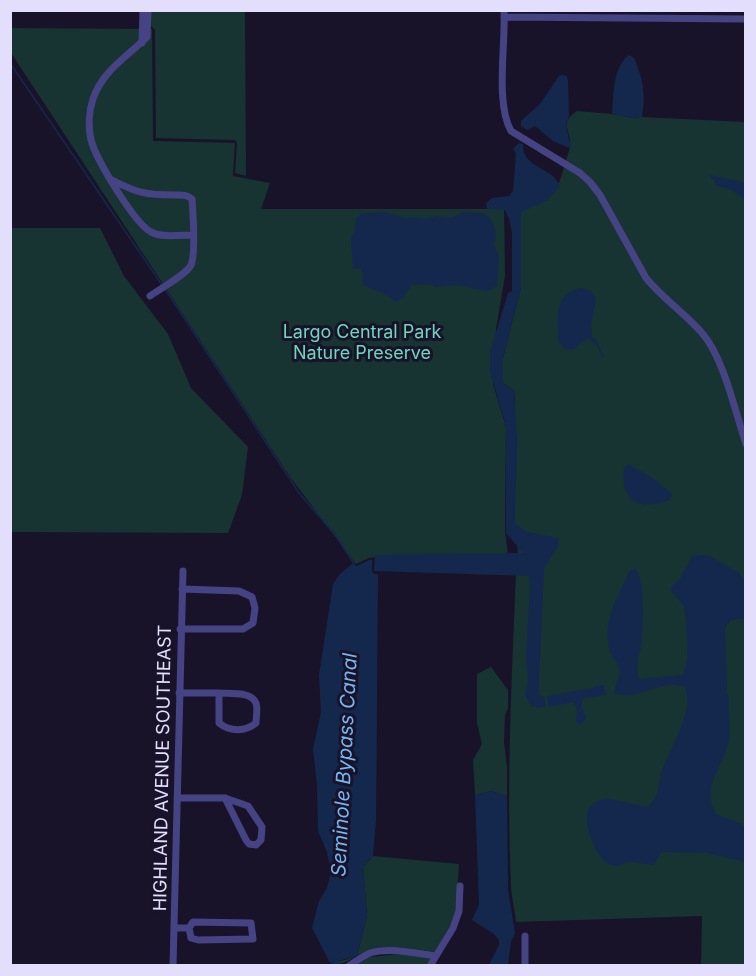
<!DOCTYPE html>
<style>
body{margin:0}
#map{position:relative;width:756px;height:976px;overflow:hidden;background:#181329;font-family:Inter,sans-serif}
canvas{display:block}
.frame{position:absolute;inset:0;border:12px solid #e2defc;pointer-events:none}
</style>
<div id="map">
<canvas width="756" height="976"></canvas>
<div class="frame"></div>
</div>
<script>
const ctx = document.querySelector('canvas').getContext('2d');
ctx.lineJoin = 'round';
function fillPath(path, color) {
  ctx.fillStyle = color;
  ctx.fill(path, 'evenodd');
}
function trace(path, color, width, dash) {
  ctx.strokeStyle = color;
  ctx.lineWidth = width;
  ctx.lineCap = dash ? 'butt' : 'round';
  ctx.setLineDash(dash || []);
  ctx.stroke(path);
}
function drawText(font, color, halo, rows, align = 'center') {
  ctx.font = font + ' Inter,sans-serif';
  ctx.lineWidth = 6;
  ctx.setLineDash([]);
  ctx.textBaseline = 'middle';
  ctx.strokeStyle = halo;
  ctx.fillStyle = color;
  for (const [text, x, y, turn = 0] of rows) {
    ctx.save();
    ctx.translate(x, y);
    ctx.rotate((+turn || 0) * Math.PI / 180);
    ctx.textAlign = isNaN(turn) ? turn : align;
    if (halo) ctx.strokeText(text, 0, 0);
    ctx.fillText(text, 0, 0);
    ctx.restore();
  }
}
fillPath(new Path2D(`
 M151,11h94l1,165 -11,-3 2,-30 -2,-3 -79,-2 -1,-108 -4,-4z
 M10,28l142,1 1,112 82,2 -2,33 37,7 -9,26h243l1,67 -9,53 -3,55 13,43 -1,103 3,25 -126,1 -13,2 -13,6 -66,-87 -279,-424z
 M577,111l35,3 21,4 9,-1 103,5v843h-44l1,-49 -186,6c-1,-13 -5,-25 -5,-37 -5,-104 1,-209 5,-313l2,-19 -4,-35 1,-118 -1,-10 -11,-7v-25l18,-71v-76c28,-12 35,-13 43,-44 2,-7 6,-17 6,-23 0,-17 -11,-20 7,-33z
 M11,228h89l24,48 44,58 23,54 57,59 -6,48 -14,38 -217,-1z
 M491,667l17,23v18l-3,7 -1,27 3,25v29l-16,-5 -16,4 -2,-35 9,-16 -5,-21v-49z
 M373,856l86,8 -3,46 -6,16 -15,26c-21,-3 -46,-8 -66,-2 -18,6 -18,15 -39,14l27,-8 10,-40 -4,-49z
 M401,954l30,4 -4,7 -72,1 15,-9z`), '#173332');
fillPath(new Path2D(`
 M629,55l5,3c9,20 12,37 8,59l-9,1 -21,-4c2,-20 0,-46 17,-59z
 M563,75l4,1 1,5 1,36 -3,7 4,21 -1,3 -16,-7 -18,-15 -8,4 -6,-4v-5l19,-17 19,-28z
 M519,143l4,1c-1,25 29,22 37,42l-12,14 -27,12v75l-18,71v25l11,7 3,48 -2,86 13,8 31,6c0,11 -10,20 -15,31l-5,112v14l5,2 2,9 -6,2 -9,-2 -6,-11 3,-15 -2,-24 4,-71 -1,-9 -155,-5 1,-16 148,-2 -17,-20v-107l-16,-54v-20l18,-59 4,-2v-59l-3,-13 -4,-9 -18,-1 -1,-6 6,-5 17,-2 4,-5 3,-38 -3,-4z
 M710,175l35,8v15l-18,-10 -10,-2z
 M384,212l22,6 7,-1 12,2 11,-3 15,2 12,-6 21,1c11,8 14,19 10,32l5,11 -2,30 -9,5 -31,-6 -22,2 -5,-3 -19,1 -7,12 -8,5 -12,-8 -21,-9v-11l-3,-6 -7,1 -2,-31 4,-7 1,-13 7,-5z
 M582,288l9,3 5,8 -5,26 1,11 4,4 8,17h-2l-6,-12 -8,-7 -14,11h-9l-6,-6c-1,-23 -7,-51 23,-55z
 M628,464l26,15 18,15 -2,6c-31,11 -50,3 -46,-33z
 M702,555l8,1 29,17 5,7 1,39 -14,1 -6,8 2,65 2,4c-1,15 3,33 -1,48 -6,23 -29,46 -11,70l25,9 3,4v34l-38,-9 -46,-1 -7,13 -25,-3 -13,4c-5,-1 -9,-2 -12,-6 -12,-11 -29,-54 -4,-60 14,-3 32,5 46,7 14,-8 12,-23 16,-37 8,-22 33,-60 23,-83 -23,-9 -47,14 -70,7 -2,-10 7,-17 4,-27 -1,-5 -7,-9 -9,-15 -9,-31 8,-54 19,-80l2,-2h5c10,12 7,60 5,76 -2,12 -6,20 -2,33l43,-4c10,-11 4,-54 2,-69l-12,-14 -1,-3 1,-3 8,-7 12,-23z
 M369,560h3v11l2,3h4l-2,246 -3,36 -10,11 4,49 -10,40 -27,7 -18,-35 7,-27 8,-13 4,-16 -4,-20 -9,-21 -1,-46 -4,-36 8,-37 -2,-37 14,-91 6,-9 13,-11 5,2z
 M598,685h6l2,10 -22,3 -2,3v6l4,11 -4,6h-3l-3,-3 1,-10 -3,-9 -25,5 -2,-11 46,-8z
 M491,791l16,5 1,93 7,44 -4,9 -3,23h-19l10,-20v-5l-5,-6 -22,-14 7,-15 -4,-110z`), '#14284d');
trace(new Path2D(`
 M10,63l152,222
 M165,289l134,204 37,43 18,28`), '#14284d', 1.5);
trace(new Path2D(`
 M336,966l1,-12`), '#14284d', 6);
trace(new Path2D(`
 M148,10l-1,27c-19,19 -45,34 -54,62 -4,12 -5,28 -2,41 5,19 43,83 60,92 12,6 29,3 42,3
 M504,10c2,33 -9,93 7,121l69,42 10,9 10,13 46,83c17,21 39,35 56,55 22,25 33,79 44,111
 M504,17l242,2
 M142,43l1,-33
 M112,180c25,13 34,15 62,15 7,0 13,-1 18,4 1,14 4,55 -1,66 -4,9 -31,24 -41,31
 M180,629h63l10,-6 2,-15 -3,-11 -13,-6 -57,-2
 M179,693h40
 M219,693c10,1 32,-2 37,10 2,5 0,15 0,20 -11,9 -26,9 -37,0z
 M177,798h48l23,8 14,21 -1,13 -5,5 -7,-1 -3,-4 -21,-42
 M174,928h15l4,-6 58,1 2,16 -55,1 -7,-2 -2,-10
 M173,966l10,-395
 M349,966c6,-4 14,-10 21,-13 20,-6 45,0 66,3
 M430,966l23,-38 6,-17 1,-25
 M525,966v-30`), '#464384', 7);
drawText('18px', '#6fd7bf', '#181329', [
 ["Largo Central Park",362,333],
 ["Nature Preserve",362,354]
]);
drawText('18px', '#e2defc', '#181329', [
 ["HIGHLAND AVENUE SOUTHEAST",163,768,-89]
]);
drawText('italic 20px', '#76b6f3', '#181329', [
 ["Seminole Bypass Canal",345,765,-87]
]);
</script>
